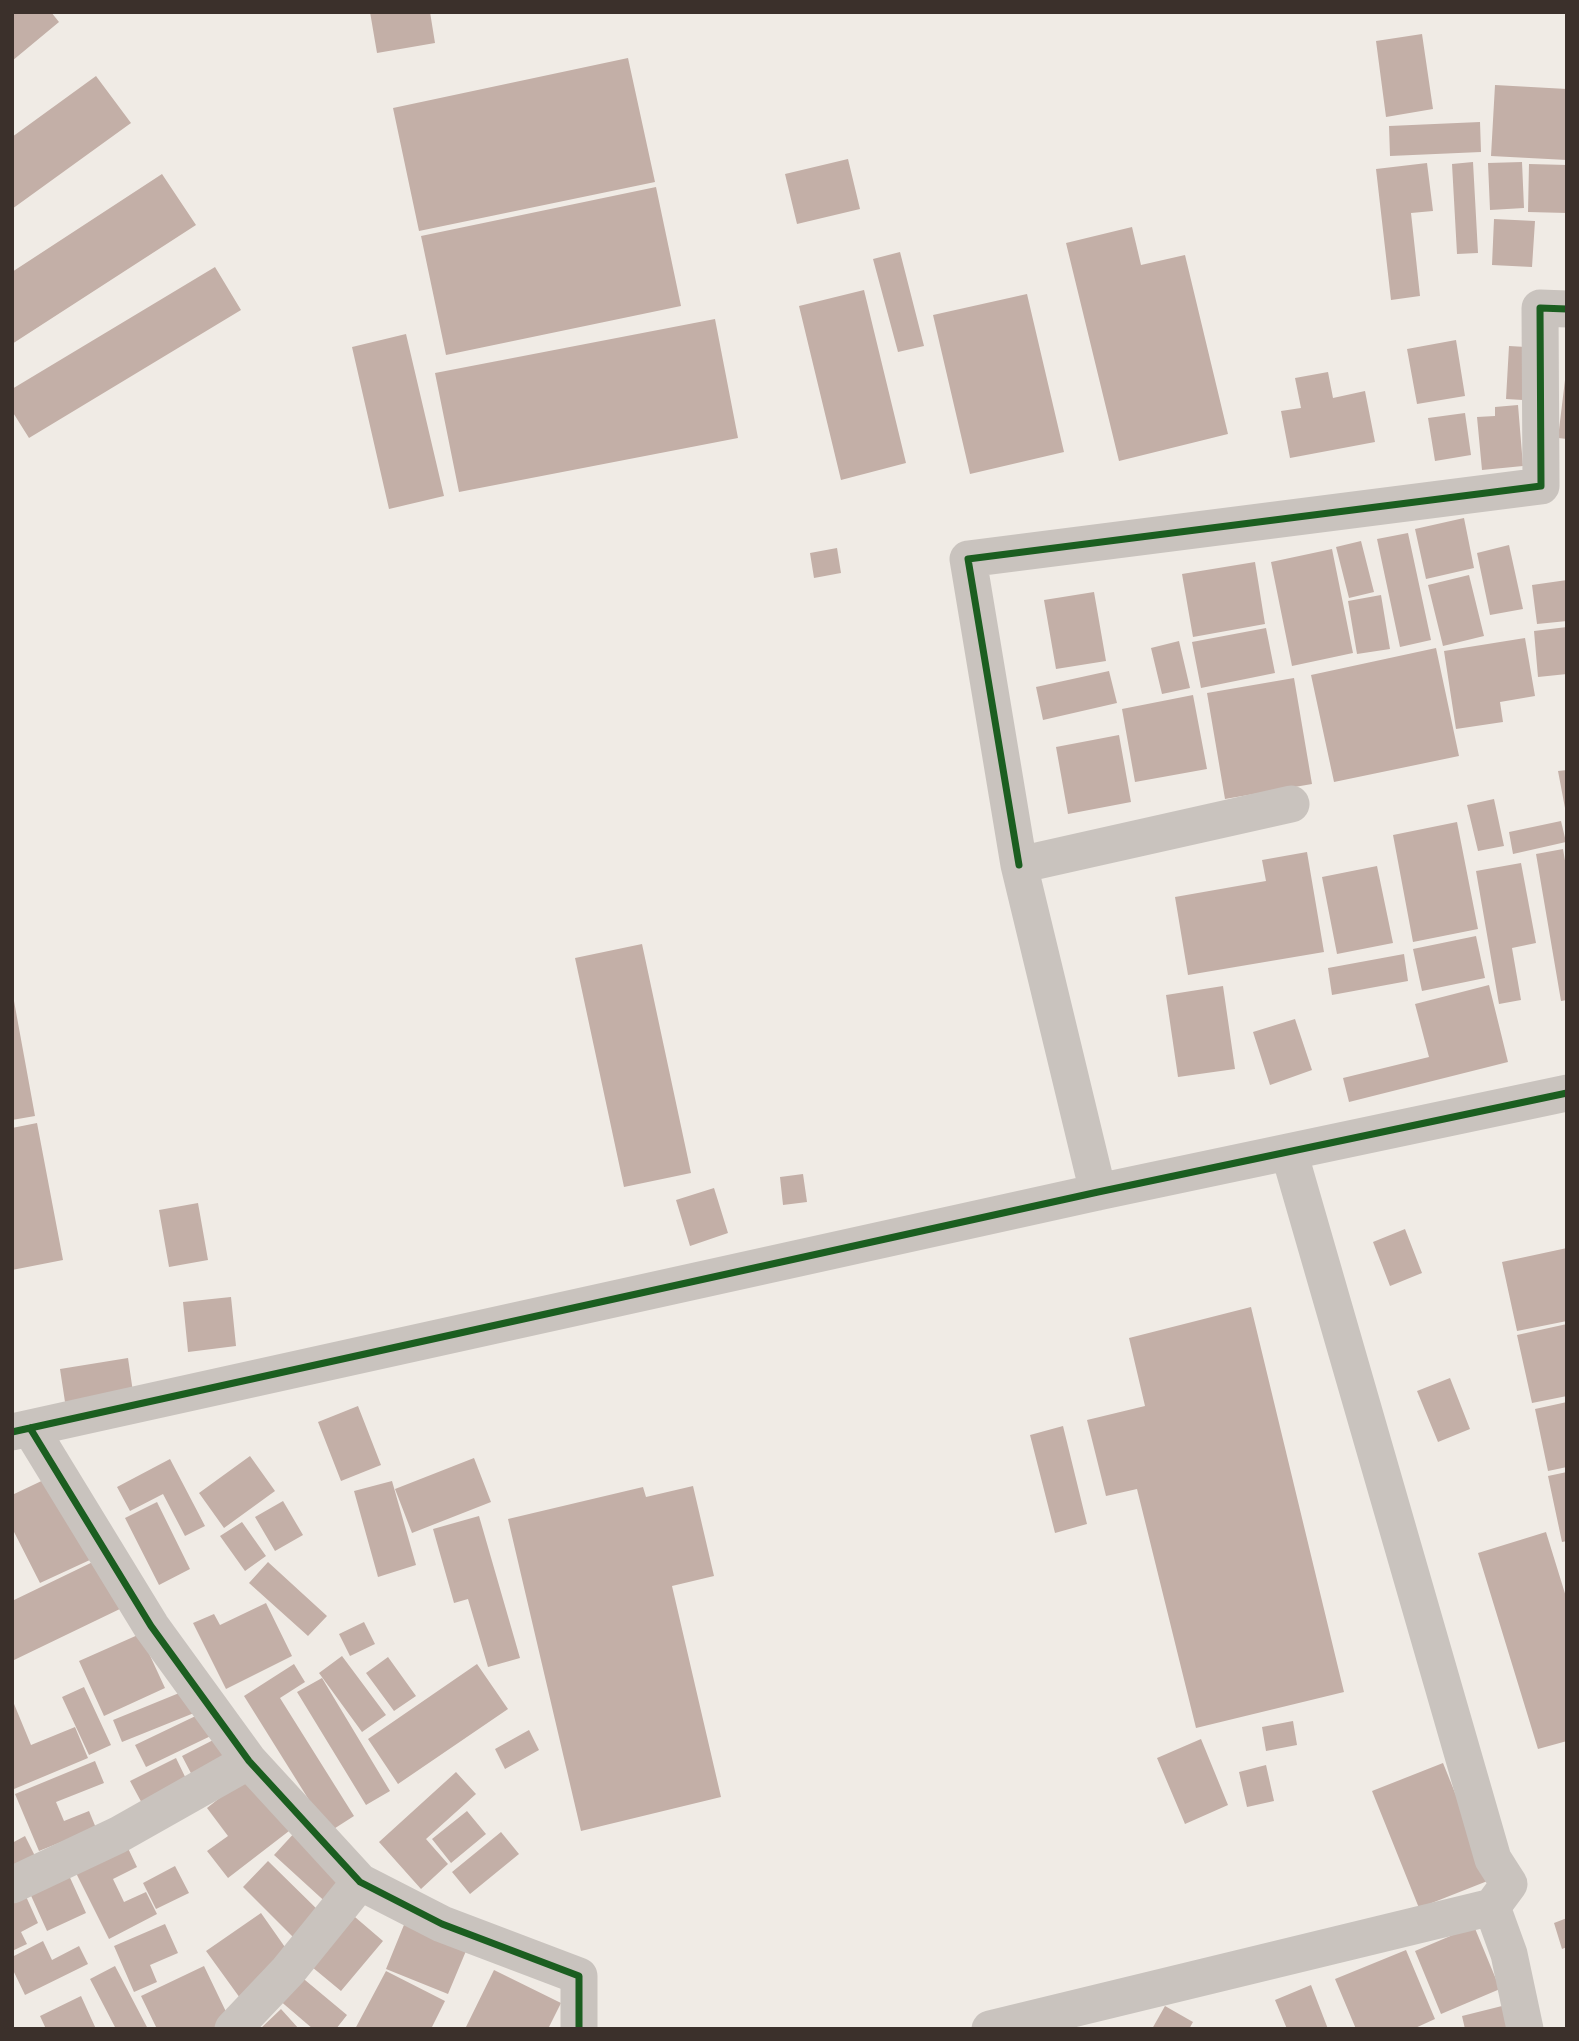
<!DOCTYPE html>
<style>
body{margin:0}
#map{position:relative;width:1579px;height:2041px;overflow:hidden;background:#f0ebe5;font-family:Ubuntu,sans-serif}
canvas{display:block}
.frame{position:absolute;inset:0;border:14px solid #3b302b;pointer-events:none}
</style>
<div id="map">
<canvas width="1579" height="2041"></canvas>
<div class="frame"></div>
</div>
<script>
const ctx = document.querySelector('canvas').getContext('2d');
ctx.lineJoin = 'round';
function fillPath(path, color) {
  ctx.fillStyle = color;
  ctx.fill(path, 'evenodd');
}
function trace(path, color, width, dash) {
  ctx.strokeStyle = color;
  ctx.lineWidth = width;
  ctx.lineCap = dash ? 'butt' : 'round';
  ctx.setLineDash(dash || []);
  ctx.stroke(path);
}
fillPath(new Path2D(`
 M14,12h37l8,10 -47,39v-47z
 M370,12h60l5,31 -58,10z
 M1422,34l11,75 -47,8 -10,-76z
 M628,58l27,124 -236,49 -26,-123z
 M96,76l35,47 -119,86v-72z
 M1495,85l72,4v71l-76,-4z
 M1480,122l1,30 -91,4 -1,-30z
 M848,159l12,50 -63,15 -12,-50z
 M1473,162l5,91 -21,1 -5,-90z
 M1522,162l2,46 -34,2 -2,-47z
 M1427,163l6,48 -22,2 9,83 -29,4 -15,-131z
 M1529,164l38,1v48l-39,-1z
 M162,174l34,51 -184,119v-72z
 M656,187l25,119 -235,49 -25,-119z
 M1494,219l41,2 -3,46 -40,-2z
 M1132,227l9,38 44,-10 43,179 -109,27 -53,-218z
 M900,252l24,94 -26,6 -25,-93z
 M215,267l26,43 -212,128 -17,-27v-22z
 M864,290l42,173 -65,17 -42,-174z
 M1027,294l37,158 -94,22 -37,-159z
 M715,319l23,119 -279,54 -24,-119z
 M406,334l38,162 -55,13 -37,-162z
 M1456,340l9,56 -48,8 -10,-55z
 M1509,346l17,1 -3,53 -17,-1z
 M1328,372l5,26 32,-7 10,51 -85,16 -9,-47 20,-3 -6,-30z
 M1565,380h2v59l-9,-1z
 M1518,405l5,61 -41,4 -5,-53 18,-1v-9z
 M1465,413l6,42 -36,6 -7,-43z
 M1464,518l10,50 -48,11 -11,-50z
 M1408,533l23,107 -31,7 -23,-108z
 M1361,541l13,51 -25,6 -13,-51z
 M1509,545l14,64 -33,6 -13,-62z
 M837,548l4,25 -27,5 -4,-25z
 M1332,549l21,104 -61,13 -21,-104z
 M1255,562l10,62 -72,13 -11,-63z
 M1469,575l15,61 -41,10 -15,-61z
 M1567,580v41l-30,3 -5,-39z
 M1094,592l12,69 -50,8 -12,-69z
 M1381,595l9,54 -33,5 -9,-53z
 M1567,627v47l-29,3 -4,-46z
 M1266,628l9,45 -74,15 -9,-46z
 M1525,638l10,58 -35,6 3,20 -47,7 -12,-78z
 M1179,641l11,47 -28,6 -11,-46z
 M1436,648l23,108 -125,26 -23,-107z
 M1109,671l8,32 -74,17 -7,-33z
 M1294,678l18,106 -87,15 -18,-106z
 M1193,695l14,74 -72,13 -13,-73z
 M1119,735l12,67 -63,12 -12,-67z
 M1567,770v37l-2,1 -7,-37z
 M1494,799l10,47 -26,5 -11,-46z
 M1561,821l5,21 -53,12 -4,-22z
 M1457,822l21,107 -65,13 -20,-107z
 M1563,849l4,23v128l-6,1 -25,-147z
 M1307,852l17,100 -136,23 -13,-78 91,-16 -4,-21z
 M1521,863l15,80 -24,5 9,52 -22,4 -23,-133z
 M1377,866l16,77 -56,11 -15,-77z
 M1476,936l9,42 -63,13 -9,-42z
 M642,944l49,229 -67,14 -49,-229z
 M1404,954l4,27 -76,14 -4,-27z
 M1489,985l19,77 -159,40 -6,-24 86,-21 -14,-53z
 M1223,986l12,83 -57,8 -12,-82z
 M14,1001l21,115 -23,4v-118z
 M1295,1019l17,51 -42,15 -17,-53z
 M37,1123l26,137 -51,10v-142z
 M803,1174l4,28 -24,3 -3,-28z
 M714,1188l14,45 -38,13 -14,-46z
 M198,1203l10,57 -39,7 -10,-57z
 M1405,1229l17,44 -32,13 -17,-44z
 M1567,1248v73l-50,10 -15,-69z
 M231,1297l5,49 -48,6 -5,-50z
 M1251,1307l93,385 -148,36 -59,-239 -31,7 -19,-76 58,-14 -16,-68z
 M1567,1324v72l-35,7 -15,-68z
 M128,1358l5,34 -68,10 -5,-33z
 M1450,1378l20,51 -32,13 -21,-51z
 M1567,1402v65l-19,4 -13,-62z
 M358,1406l23,59 -40,16 -23,-59z
 M1063,1426l24,98 -32,9 -25,-98z
 M250,1456l25,35 -51,37 -25,-35z
 M474,1458l17,44 -79,31 -17,-44z
 M170,1459l35,67 -20,10 -22,-42 -33,17 -13,-24z
 M1567,1472v69l-5,1 -14,-66z
 M52,1476l40,83 -52,24 -28,-55v-33z
 M392,1481l24,84 -38,12 -24,-86z
 M693,1486l21,90 -42,10 49,211 -140,34 -73,-312 135,-32 3,10z
 M283,1501l20,34 -28,16 -20,-34z
 M157,1502l33,67 -31,16 -34,-67z
 M479,1516l41,142 -32,9 -20,-68 -14,4 -21,-74z
 M242,1522l24,34 -21,15 -25,-35z
 M1546,1532l21,68v141l-29,8 -60,-196z
 M101,1558l23,49 -112,54v-60z
 M268,1562l59,54 -19,20 -59,-53z
 M266,1603l26,53 -66,33 -33,-66 21,-9 6,11z
 M364,1622l11,22 -25,12 -11,-22z
 M140,1634l25,54 -61,28 -25,-55z
 M342,1656l44,59 -24,17 -43,-59z
 M388,1657l28,39 -22,15 -28,-38z
 M294,1664l11,18 -25,16 74,118 -25,16 -85,-136z
 M477,1664l31,45 -110,75 -30,-45z
 M322,1678l68,113 -24,14 -69,-113z
 M84,1687l27,58 -22,10 -27,-58z
 M189,1689l10,22 -77,31 -9,-22z
 M12,1699l19,46 44,-18 13,31 -74,31z
 M206,1711l11,22 -71,34 -11,-22z
 M1293,1721l4,24 -31,6 -4,-24z
 M529,1730l10,20 -34,19 -10,-20z
 M221,1736l12,24 -39,19 -12,-23z
 M1201,1739l27,66 -43,19 -28,-66z
 M176,1758l13,27 -45,22 -14,-26z
 M95,1761l9,22 -48,19 8,19 25,-10 7,17 -57,23 -24,-57z
 M1443,1763l47,117 -71,28 -47,-117z
 M1266,1765l8,36 -27,6 -8,-35z
 M456,1772l20,22 -50,45 22,25 -27,25 -42,-47z
 M246,1777l43,54 -61,47 -21,-27 21,-15 -21,-28z
 M467,1811l19,23 -35,29 -19,-24z
 M297,1830l57,52 -23,25 -57,-52z
 M501,1832l18,22 -49,40 -18,-22z
 M25,1836l13,26 -26,12v-31z
 M125,1842l12,25 -24,12 11,23 22,-10 11,22 -48,25 -36,-72z
 M268,1861l56,55 -26,26 -55,-55z
 M175,1866l14,27 -33,16 -13,-26z
 M67,1871l19,42 -39,18 -19,-42z
 M24,1892l14,31 -17,9 6,12 -15,7v-54z
 M261,1913l33,47 -54,38 -34,-47z
 M408,1915l63,24 -23,55 -62,-25z
 M355,1917l28,24 -42,50 -29,-24z
 M1567,1918v29l-5,2 -8,-26z
 M165,1924l13,29 -28,12 7,17 -23,10 -20,-46z
 M1474,1926l26,63 -59,25 -26,-63z
 M43,1941l9,19 27,-14 9,18 -63,31 -13,-27v-11z
 M1406,1950l29,69 -22,10h-57l-21,-50z
 M115,1966l33,63h-32l-26,-50z
 M204,1966l26,54 -17,9h-56l-16,-33z
 M494,1970l67,33 -13,26h-83z
 M386,1971l59,30 -14,28h-76z
 M299,1975l48,40 -11,14h-23l-35,-30z
 M1311,1985l17,44h-41l-12,-29z
 M81,1996l15,33h-50l-6,-13z
 M1165,2006l28,16 -4,7h-37z
 M1502,2006l6,23h-43l-3,-13z
 M281,2009l18,20h-39z`), '#c3afa7');
trace(new Path2D(`
 M1019,865l-51,-306 573,-73 -1,-178 27,1
 M1289,1152l204,707 16,25 -17,23
 M1098,1192l-79,-327 272,-61
 M30,1428l121,198 98,135 111,121 82,42 137,52v53
 M12,1432l1086,-240 469,-99
 M12,1885l106,-50 131,-74
 M233,2029l55,-58 72,-89
 M990,2029l502,-122 17,47 16,75`), '#c9c3be', 37);
trace(new Path2D(`
 M1019,865l-51,-306 573,-73 -1,-178 27,1
 M30,1428l121,198 98,135 111,121 82,42 137,52v53
 M12,1432l1086,-240 469,-99`), '#1b5e20', 7);
</script>
